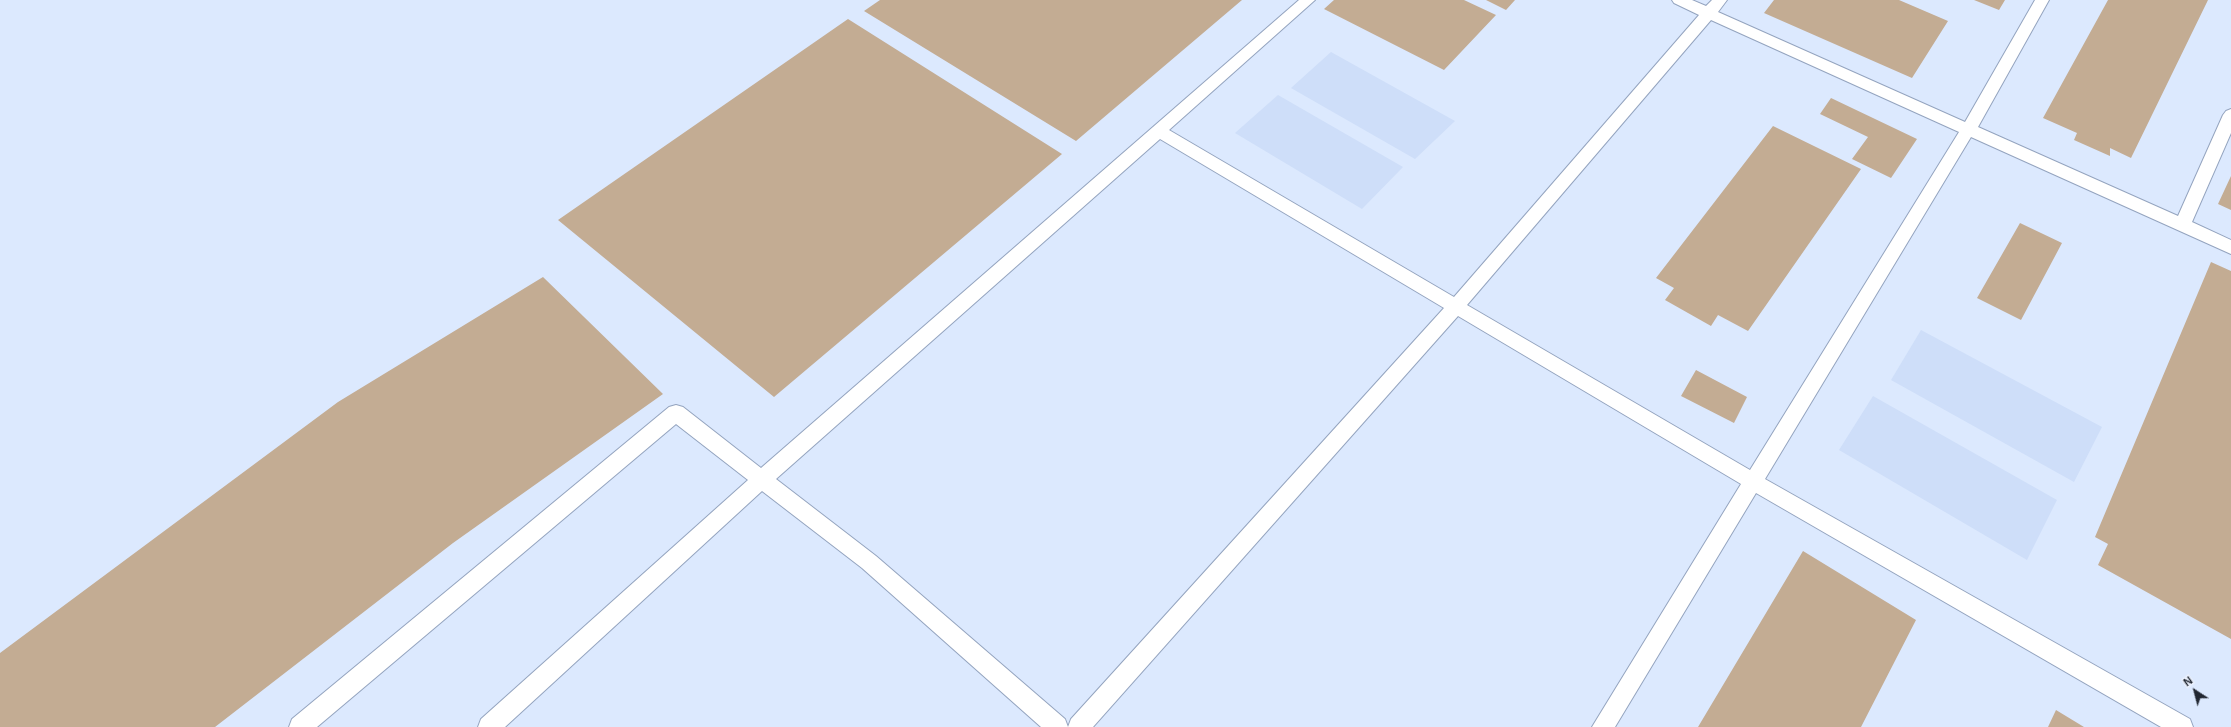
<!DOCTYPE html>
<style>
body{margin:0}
#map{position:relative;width:2231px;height:727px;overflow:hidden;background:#ebf1fd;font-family:Helvetica,sans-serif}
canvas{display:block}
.north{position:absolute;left:2175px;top:671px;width:40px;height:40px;-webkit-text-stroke:3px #ebf1fd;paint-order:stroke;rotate:324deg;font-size:11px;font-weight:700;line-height:16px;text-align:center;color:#212732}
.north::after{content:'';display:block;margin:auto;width:14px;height:18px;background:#212732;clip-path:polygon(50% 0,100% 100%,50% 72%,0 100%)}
</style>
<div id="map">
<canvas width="2231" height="727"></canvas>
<div class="north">N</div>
</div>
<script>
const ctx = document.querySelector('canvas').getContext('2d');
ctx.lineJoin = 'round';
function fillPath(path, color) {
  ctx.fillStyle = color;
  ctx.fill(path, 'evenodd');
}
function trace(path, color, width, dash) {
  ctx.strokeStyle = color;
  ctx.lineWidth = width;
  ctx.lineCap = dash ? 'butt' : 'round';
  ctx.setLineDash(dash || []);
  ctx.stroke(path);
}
fillPath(new Path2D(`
 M0,0h2231v727h-2231z`), '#dce9fe');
fillPath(new Path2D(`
 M1331,52l124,69 -40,38 -124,-71z
 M1278,95l125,72 -41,42 -127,-76z
 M1921,330l181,97 -28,55 -183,-102z
 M1873,396l184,104 -30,60 -188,-110z`), '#cedef9');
fillPath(new Path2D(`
 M880,0h362l-166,141 -212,-130z
 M1334,0h130l32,15 -52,55 -120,-61z
 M1486,0h29l-9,10z
 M1774,0h125l49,21 -36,57 -148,-65z
 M1974,0h31l-6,10z
 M2108,0h100l-77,158 -21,-10v8l-36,-16 3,-7 -34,-15z
 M848,19l214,135 -288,243 -216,-177z
 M1831,98l86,41 -26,39 -39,-19 16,-22 -48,-23z
 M1773,126l88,43 -113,162 -30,-16 -7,11 -46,-26 9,-12 -18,-10z
 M2231,176v34l-13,-6z
 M2020,223l42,20 -41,77 -44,-22z
 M2211,262l20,9v368l-133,-74 10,-21 -13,-7z
 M543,277l120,117 -210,149 -238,184h-215v-74l338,-251z
 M1696,370l51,27 -13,26 -53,-27z
 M1803,551l113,69 -55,107h-163z
 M2056,710l28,17h-36z`), '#c3ac93');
const service = new Path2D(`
 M1299,0h16l-146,130 285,167 245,-282 -25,-12 -2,-3h20l14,6 6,-6h15l-9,12 247,110 70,-122h14l-71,127 200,89 45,-101 3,-4 5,-2v24l-39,89 39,18v14l-260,-117 -206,342 425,240 3,8h-32l-405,-234 -141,234h-23l149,-243 -283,-168 -365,411h-25l3,-8 373,-411 -284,-169 -384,340 100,77 189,163 3,8h-27l-179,-159 -100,-77 -257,236h-27l3,-8 267,-239 -72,-56 -359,303h-28l3,-8 377,-312 7,-2 7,2 78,61zM1711,20l248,112 -209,338 -283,-165z`);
trace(service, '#94a4bf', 2);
fillPath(service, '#fff');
</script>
